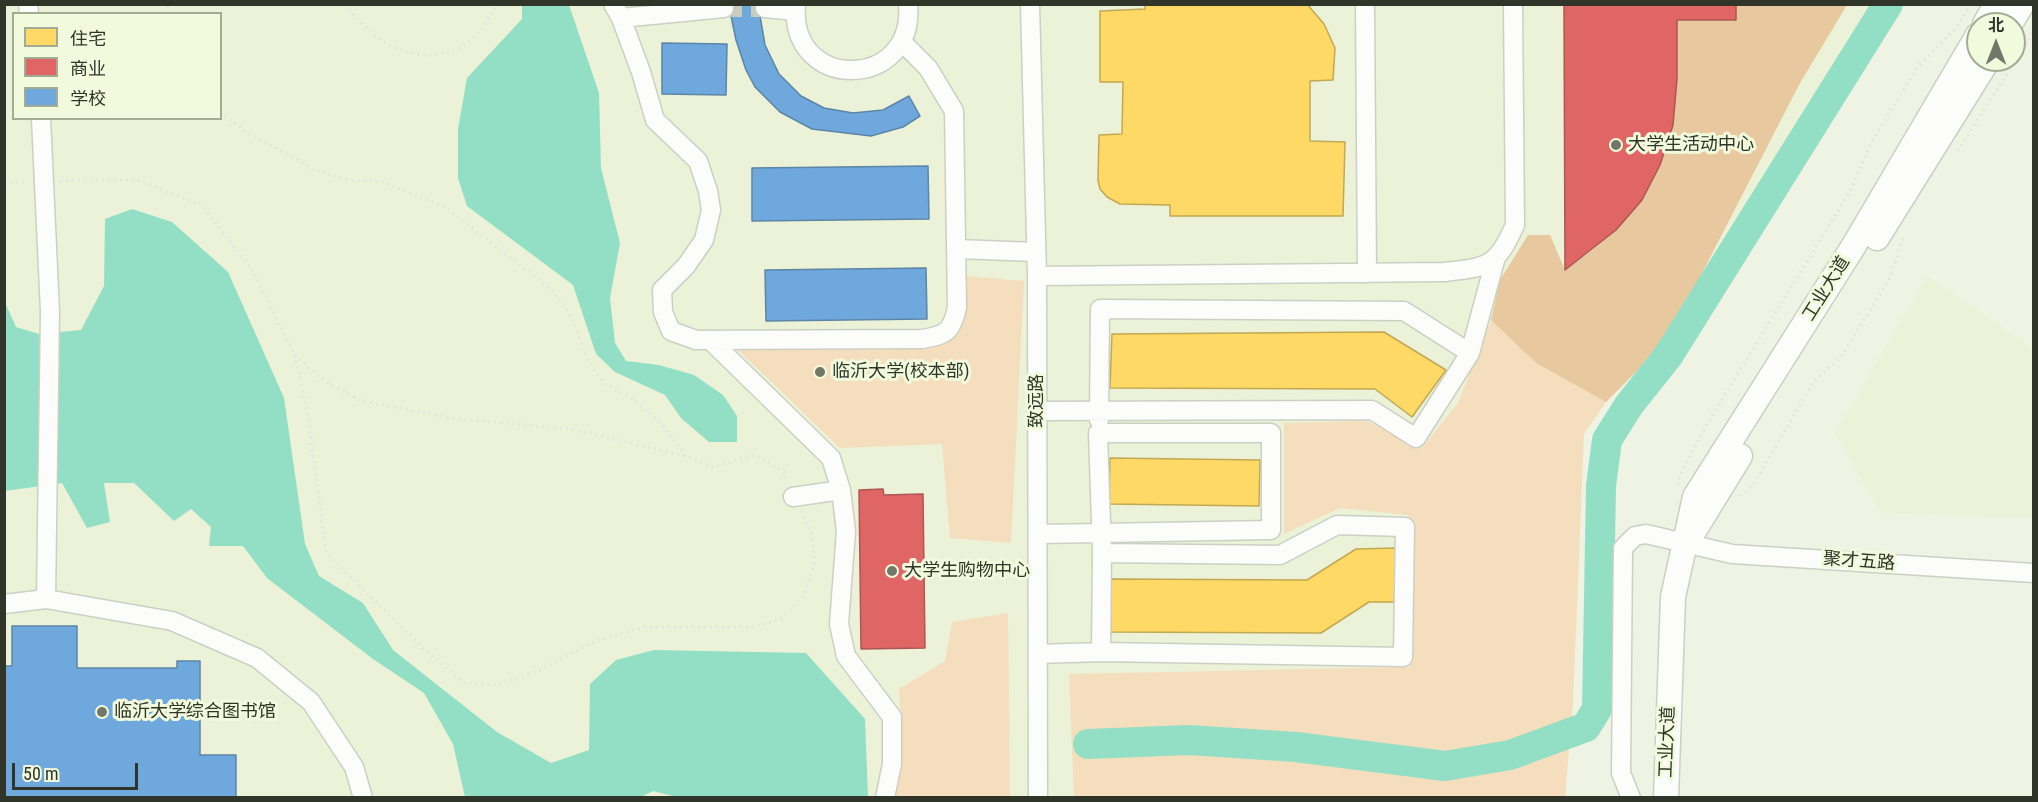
<!DOCTYPE html>
<meta charset="utf-8">
<style>
body{margin:0}
#map{position:relative;width:2038px;height:802px;overflow:hidden;background:#eef3e3;font-family:"Roboto Condensed","Noto Sans SC",sans-serif}
canvas{display:block}
.frame{position:absolute;inset:0;border:6px solid #313429;pointer-events:none}
.legend{position:absolute;left:12px;top:12px;width:210px;height:108px;box-sizing:border-box;background:#f1fadc;border:2px solid #a4ab94;margin:0;padding:8px 10px;list-style:none;font-size:18px;color:#313429}
.legend li{display:flex;align-items:center;gap:12px;height:30px}
.legend b{width:30px;border:2px solid #a4ab94}
.north{position:absolute;left:1966px;top:12px;width:60px;height:60px;box-sizing:border-box;background:#f1fadc;border:2px solid #a4ab94;border-radius:50%;rotate:0deg;font-size:16px;font-weight:700;line-height:24px;text-align:center;color:#313429}
.north::after{content:'';display:block;margin:auto;width:21px;height:27px;background:#73776a;clip-path:polygon(50% 0,100% 100%,50% 72%,0 100%)}
.scale{position:absolute;left:12px;top:763px;width:126px;height:27px;box-sizing:border-box;border:3px solid #313429;border-top:0;padding-left:8px;font-size:18px;line-height:21px;white-space:nowrap;color:#313429;-webkit-text-stroke:4px #f1fadc;paint-order:stroke}
</style>
<div id="map">
<canvas width="2038" height="802"></canvas>
<div class="frame"></div>
<ul class="legend">
<li><b style="height:16px;background:#ffd966"></b>住宅</li>
<li><b style="height:16px;background:#e06666"></b>商业</li>
<li><b style="height:16px;background:#6fa8dc"></b>学校</li>
</ul>
<div class="north">北</div>
<div class="scale">50 m</div>
</div>
<script>
const ctx = document.querySelector('canvas').getContext('2d');
ctx.lineJoin = 'round';
function fillPath(path, color) {
  ctx.fillStyle = color;
  ctx.fill(path, 'evenodd');
}
function trace(path, color, width, dash) {
  ctx.strokeStyle = color;
  ctx.lineWidth = width;
  ctx.lineCap = dash ? 'butt' : 'round';
  ctx.setLineDash(dash || []);
  ctx.stroke(path);
}
function drawText(font, color, halo, rows, align = 'center') {
  ctx.font = font + ' "Roboto Condensed","Noto Sans SC",sans-serif';
  ctx.lineWidth = 6;
  ctx.setLineDash([]);
  ctx.textBaseline = 'middle';
  ctx.strokeStyle = halo;
  ctx.fillStyle = color;
  for (const [text, x, y, turn = 0] of rows) {
    ctx.save();
    ctx.translate(x, y);
    ctx.rotate((+turn || 0) * Math.PI / 180);
    ctx.textAlign = isNaN(turn) ? turn : align;
    if (halo) ctx.strokeText(text, 0, 0);
    ctx.fillText(text, 0, 0);
    ctx.restore();
  }
}
fillPath(new Path2D(`
 M5,5h1871l-209,336 -61,61 -22,32 -11,269 -8,94 -1560,1zM14,14h206v104h-206z
 M1927,276l106,72v170l-153,-5 -45,-80z`), '#ebf2d7');
fillPath(new Path2D(`
 M965,276l59,5 -13,262 -61,-5 -8,-94 -102,4 -103,-99 197,-2c38,-22 30,-31 31,-71z
 M1491,320l45,43 70,39 -22,32 -11,269 -8,94h-491l-5,-123 340,-7 -1,-152 -68,-7 -56,26v-111l83,-2 54,28 37,-46z
 M1008,613l2,184 -115,1 7,-60 -3,-49 46,-28 7,-39z`), '#f5debd');
fillPath(new Path2D(`
 M1736,5h111l-47,78 -133,258 -61,61 -70,-39 -45,-43 9,-40 28,-45h22l15,35c103,-69 113,-132 112,-250h59z`), '#e8c99f');
fillPath(new Path2D(`
 M522,5h47l30,88 2,75 19,75 -10,55 5,45 11,18 33,4 35,10 29,20 14,21v26h-28l-28,-24 -16,-23 -50,-23 -19,-18 -23,-69 -106,-79 -9,-28v-49l9,-51 55,-59z
 M132,209l40,13 56,50 56,126 21,146 14,32 44,27 30,47 104,82 54,31 38,-13 1,-66 26,-24 38,-10 152,3 59,66 3,77 -188,2 -27,-7 -14,7 -174,-1 -12,-53 -29,-51 -51,-34 -106,-81 -24,-32h-34l2,-19 -20,-18 -17,12 -40,-38h-30l6,39 -23,6 -25,-45 -57,8 -1,-191 12,27 23,7 42,-4 23,-44 1,-67z`), '#93dfc6');
const homes = new Path2D(`
 M1145,4h162l17,20 11,24 -2,32 -23,1v60l35,1 -2,74h-173v-11l-50,-1 -13,-7 -7,-8 -2,-9 1,-45 23,-1 1,-52h-23v-71l45,-2z
 M1384,332l62,38 -34,47 -37,-28 -265,-1 2,-54z
 M1110,458l150,2 -1,46 -150,-2z
 M1396,548l1,54h-28l-48,31 -211,-1v-53l197,1 49,-31z`);
fillPath(homes, '#ffd966');
trace(homes, '#c1a854', 1.5);
const shops = new Path2D(`
 M1564,4h172v16h-59v59l-4,46 -13,40 -18,35 -26,30 -51,40z
 M883,489l1,6 39,-1 2,154 -64,1 -2,-159z`);
fillPath(shops, '#e06666');
trace(shops, '#ac5754', 1.5);
const schools = new Path2D(`
 M732,4h26l7,41 14,29 22,22 23,12 29,5 30,-3 26,-14 11,20 -17,11 -32,9 -59,-7 -32,-17 -25,-25 -9,-17 -10,-30 -5,-24z
 M662,43l65,1 -1,51 -64,-1z
 M928,166l1,53 -177,2v-53z
 M926,268l1,51 -161,2 -1,-51z
 M12,626h65v42h100v-7h23v94h36v43h-232v-132h8z`);
fillPath(schools, '#6fa8dc');
trace(schools, '#5c85a6', 1.5);
trace(new Path2D(`
 M1088,744l101,-4 107,7 149,19 65,-11 76,-28 11,-18 4,-223 6,-46 22,-35 39,-49 220,-352`), '#93dfc6', 30);
trace(new Path2D(`
 M724,8h41`), '#c8cdbe', 18, [18, 9]);
const minor = new Path2D(`
 M28,4l1,10
 M613,4l8,14 20,54 14,48 43,41 10,30 3,19 -7,30 -18,26 -24,24 1,22 8,19 25,9 226,-1c24,-4 30,-7 35,-32l-3,-196 -26,-43 -26,-26
 M796,4c-8,89 120,87 112,0
 M1030,4l7,272 1,522
 M1365,4l2,269
 M765,8l30,3
 M621,18l103,-10
 M41,118l9,194 -4,287
 M957,249l79,3
 M1037,276l407,-4c45,-5 52,-5 71,-47l-2,-221
 M710,340l121,118 10,32 5,41 -7,93 7,32 46,61v47l-7,34
 M1037,411l335,-1 44,28 54,-85 26,-96
 M1099,420l1,-111 304,2 66,42
 M793,497l48,-7
 M1038,534l62,-1 171,-3v-97h-173l4,120
 M4,604l42,-5 126,22 85,37 54,44 43,65 9,31
 M1038,654l63,-2 302,5 2,-130 -68,-2 -57,30 -178,-2 -1,99
 M1631,798l-10,-25 2,-225 12,-12 11,-2 86,20 302,19`);
const major = new Path2D(`
 M1985,24l11,-20
 M2010,24l12,-20
 M1877,238l111,-178
 M1694,531l46,-75
 M1666,798l7,-201 22,-100 158,-250 125,-212`);
trace(minor, '#ccd0c4', 21);
trace(major, '#ccd0c4', 27);
trace(new Path2D(`
 M346,4c39,61 119,75 150,0
 M167,14l1,-10
 M220,112l25,19 68,38 39,12h29l64,26 106,82 20,27 17,44 16,23 32,18 27,25 23,30 26,11 42,-12 30,17 3,9
 M1958,151l76,-120
 M60,181l77,-1 64,25 51,64 43,86 29,26 38,20 89,17 118,11 117,27
 M4,183l23,-1
 M295,355l13,60 18,138 99,97 39,33 34,2 42,-15 56,-29 48,-14h111l27,-9 22,-22 10,-32 -2,-30 -11,-23
 M1678,485l2,-10 27,-51 142,-231 23,-52 45,-73 39,-40 12,-19
 M1741,496l13,-12 60,-103 26,-23 49,-78 15,-45`), '#e1e3de', 3, [1.5, 4.5]);
trace(minor, '#fcfdfb', 18);
trace(major, '#fcfdfb', 24);
for (const [x, y, r, color] of [
 [1616,145,6,"#73776a"],
 [820,372,6,"#73776a"],
 [892,571,6,"#73776a"],
 [102,712,6,"#73776a"]
]) {
  const dot = new Path2D();
  dot.arc(x, y, r, 0, 2 * Math.PI);
  ctx.fillStyle = color;
  ctx.fill(dot);
  trace(dot, '#f1fadc', 2);
}
drawText('18px', '#313429', '#f1fadc', [
 ["大学生活动中心",1628,145],
 ["临沂大学(校本部)",832,372],
 ["大学生购物中心",904,571],
 ["临沂大学综合图书馆",114,712]
], 'left');
drawText('18px', '#313429', '#f1fadc', [
 ["工业大道",1827,289,-58],
 ["致远路",1037,401,-90],
 ["聚才五路",1859,562,4],
 ["工业大道",1668,742,-88]
]);
</script>
